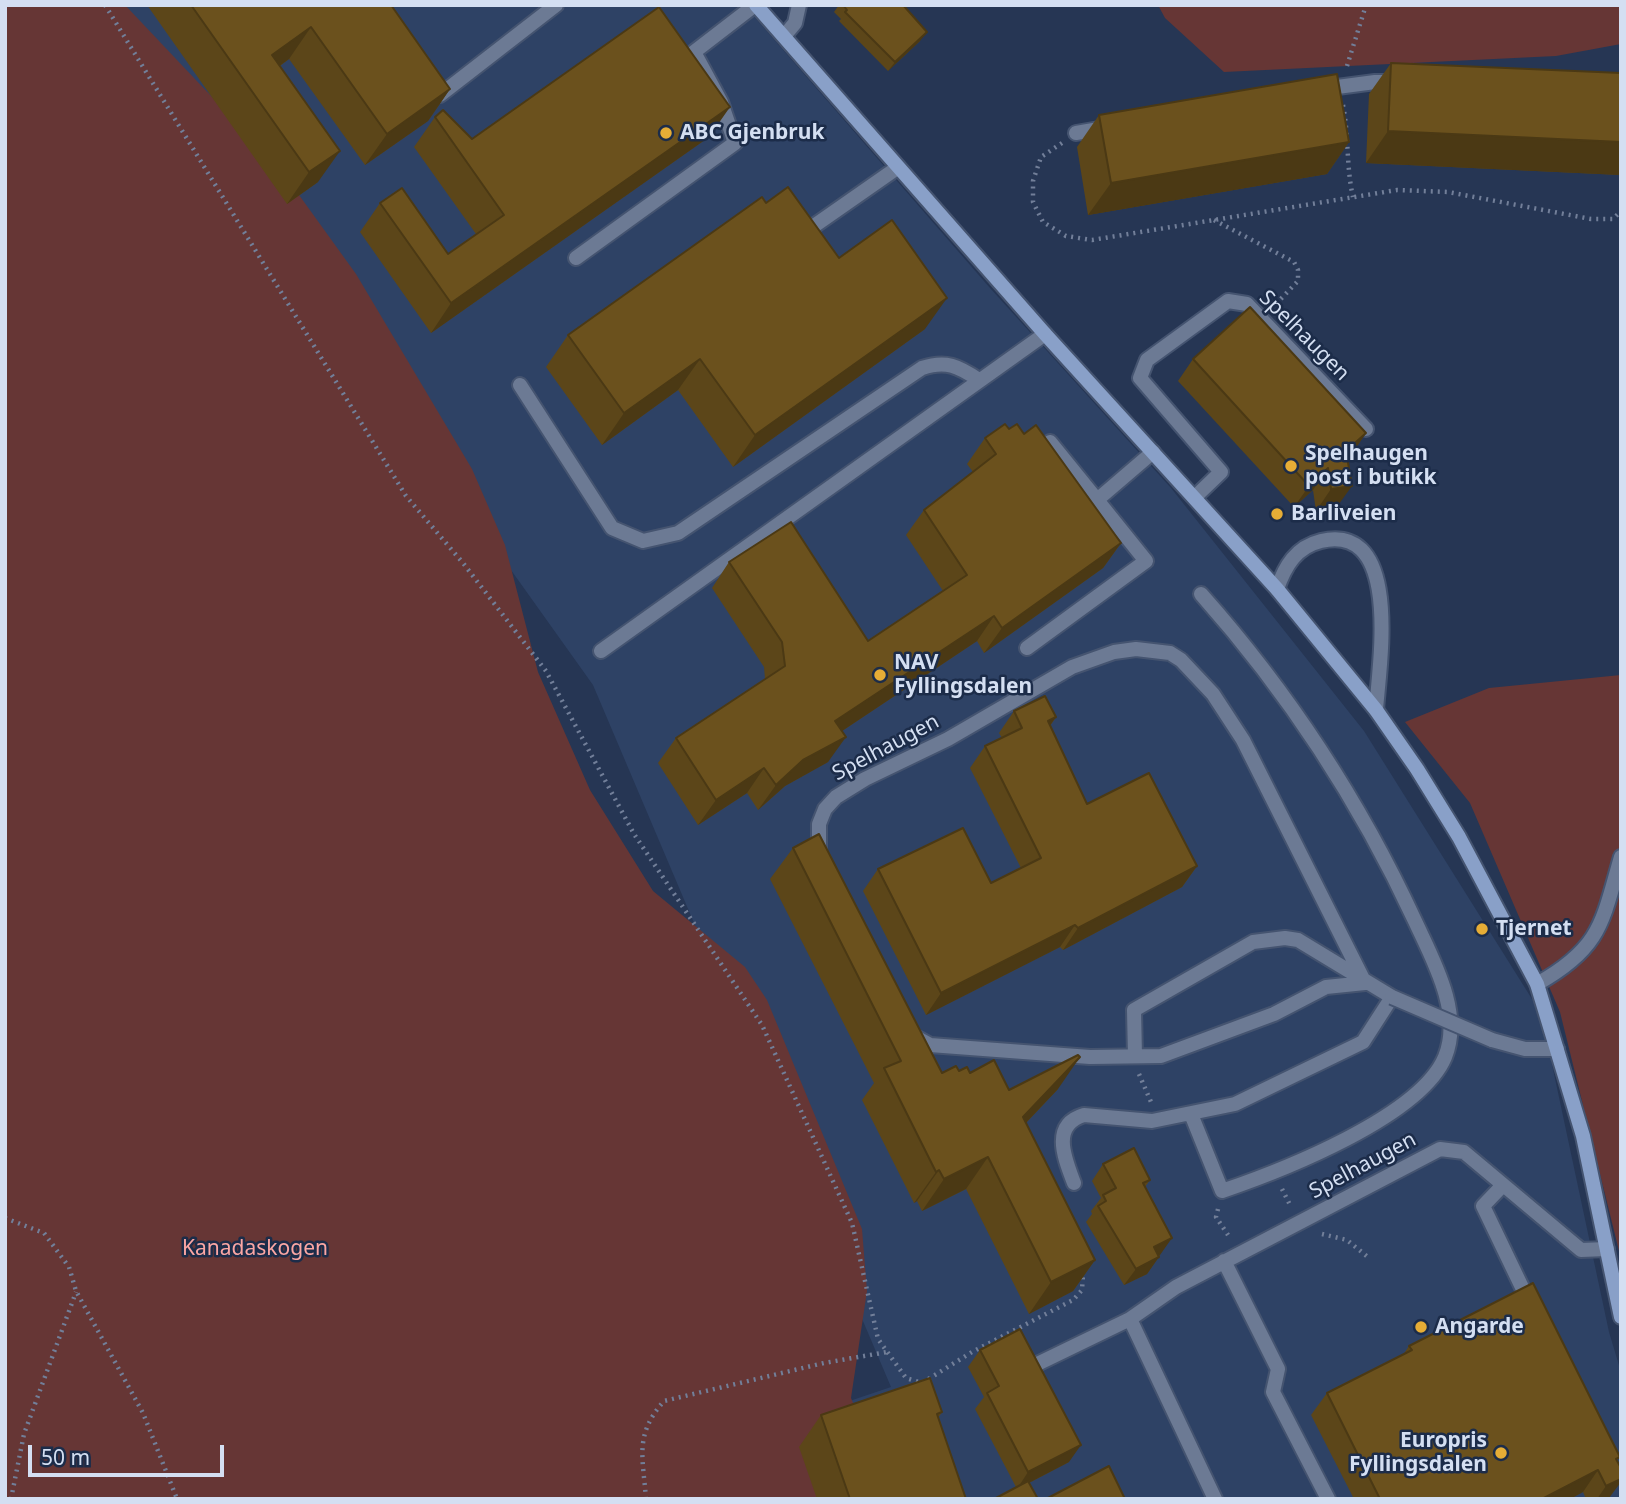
<!DOCTYPE html>
<style>
body{margin:0}
#map{position:relative;width:1626px;height:1504px;overflow:hidden;background:#263654;font-family:"Noto Sans",sans-serif}
canvas{display:block}
.frame{position:absolute;inset:0;border:7px solid #d4dff2;pointer-events:none}
.scale{position:absolute;left:28px;top:1445px;width:196px;height:32px;box-sizing:border-box;border:4px solid #d4dff2;border-top:0;padding-left:9px;font-size:21px;line-height:24px;white-space:nowrap;color:#d4dff2;-webkit-text-stroke:5px #1c2c49;paint-order:stroke}
</style>
<div id="map">
<canvas width="1626" height="1504"></canvas>
<div class="frame"></div>
<div class="scale">50 m</div>
</div>
<script>
const ctx = document.querySelector('canvas').getContext('2d');
ctx.lineJoin = 'round';
function fillPath(path, color) {
  ctx.fillStyle = color;
  ctx.fill(path, 'evenodd');
}
function trace(path, color, width, dash) {
  ctx.strokeStyle = color;
  ctx.lineWidth = width;
  ctx.lineCap = dash ? 'butt' : 'round';
  ctx.setLineDash(dash || []);
  ctx.stroke(path);
}
function drawText(font, color, halo, rows, align = 'center') {
  ctx.font = font + ' "Noto Sans",sans-serif';
  ctx.lineWidth = 5;
  ctx.setLineDash([]);
  ctx.textBaseline = 'middle';
  ctx.strokeStyle = halo;
  ctx.fillStyle = color;
  for (const [text, x, y, turn = 0] of rows) {
    ctx.save();
    ctx.translate(x, y);
    ctx.rotate((+turn || 0) * Math.PI / 180);
    ctx.textAlign = isNaN(turn) ? turn : align;
    if (halo) ctx.strokeText(text, 0, 0);
    ctx.fillText(text, 0, 0);
    ctx.restore();
  }
}
fillPath(new Path2D(`
 M108,5h636l246,283 181,200 193,243 183,292 3,32 59,277 12,40v127h-872v-64l142,-48 -298,-702z`), '#2e4265');
fillPath(new Path2D(`
 M5,5h120l156,165 75,104 116,195 33,76 33,127 52,118 63,101 92,76 22,33 95,229 5,62 -16,107 42,101h-888z
 M1158,5h463v39l-65,12 -332,16 -59,-54z
 M1621,675v584l-61,-247 -90,-209 -65,-81 84,-34z`), '#663635');
const lane = new Path2D(`
 M435,89l5,6 116,-90
 M1322,89l53,-7h20
 M1076,133l29,-5
 M801,235l96,-67
 M576,258l159,-115 -14,-41 -27,-50 61,-47
 M520,385l92,143 31,13 35,-8 244,-165c24,-8 36,-2 57,12
 M1050,442l47,58
 M1195,497l26,-25 -81,-94 7,-18 81,-59 19,3 119,125
 M1277,589c8,-23 19,-42 44,-48 82,-19 58,125 55,169
 M1027,648l119,-87 -49,-61 56,-48
 M1136,649l34,4 11,7 32,34 30,46 122,243 -39,4 -52,27 -113,42 -71,1 -160,-12 -24,-13 -22,-21 -39,-74 -26,-74v-39l6,-15 11,-12 29,-18 83,-40 124,-72 42,-15z
 M601,651l444,-317
 M1492,1040l33,9h32
 M1191,1114l31,77c59,-20 198,-74 223,-134 18,-44 -12,-97 -30,-136 -56,-121 -126,-228 -214,-327
 M1074,1183c-9,-24 -24,-58 10,-68l68,6 83,-17 128,-62 29,-45 -94,-57 -13,-2 -32,4 -119,68 1,46
 M1503,1185l-20,21 47,98
 M1224,1261l54,108 -5,23 55,107
 M1130,1319l85,180
 M1031,1367l99,-48 46,-32 264,-138 24,3 117,98 26,-1`);
const street = new Path2D(`
 M785,35l10,-12 4,-18
 M1537,984c64,-36 65,-61 84,-127`);
const secondary = new Path2D(`
 M756,5l289,329 232,255 99,121 41,59 42,68 78,147 46,152 38,181`);
trace(lane, '#455470', 18);
trace(street, '#455470', 18);
trace(secondary, '#455470', 18);
trace(new Path2D(`
 M105,5l301,491 57,67 83,108 88,163 128,191 90,198 26,116 28,39 16,5 50,-31 101,-52 9,-10 1,-16
 M1347,66l19,-61
 M1343,105c6,31 3,61 10,92
 M1062,143l-21,14 -8,24v21l10,20 23,14 26,4 305,-50 51,2 143,27h22l8,-8
 M1214,220l80,42 4,8v11l-24,25
 M1139,1074l12,28
 M1282,1189l9,18
 M1218,1209l-2,8 14,21
 M5,1218l39,15 25,34 7,24 67,122 34,86
 M1322,1234l25,6 22,18
 M11,1499l13,-65 52,-142
 M646,1499c-3,-42 -12,-64 18,-98l160,-38 63,-11`), '#727f99', 4.5, [2, 5]);
trace(lane, '#6c7a94', 14);
trace(street, '#6c7a94', 14);
trace(secondary, '#89a0c8', 14);
const laneBridge = new Path2D(`
 M1392,997l100,43`);
trace(laneBridge, '#455470', 18, []);
trace(laneBridge, '#6c7a94', 14);
fillPath(new Path2D(`
 M147,5h244l59,84 -22,32 -63,44 -76,-106 -9,7 38,116 -31,22z
 M839,5h64l17,36 -32,30 -49,-50 2,-2 -7,-7z
 M1391,63l230,10v102l-255,-12 3,-69z
 M1099,115l250,27 -22,32 -239,41 -11,-68z
 M435,117l37,22 237,-2 -278,196 -71,-101 20,-29 68,51 28,-20 -62,-87z
 M766,203l73,55 86,71 -192,138 -55,-77 -76,55 -56,-78 22,-32z
 M1193,359l173,74 -15,22 -4,3 -11,50 -20,3 -3,-21 -19,17 -116,-126z
 M1009,429l15,5 97,109 -18,25 -119,85 -7,-12 -135,90 -14,31 -43,24 -27,24 -11,-17 -49,32 -40,-62 18,-25 89,-59 -1,-12 -52,-79 17,-26 139,79 75,-50 -37,-56 18,-25 49,-38 -6,-8 18,-26z
 M1014,711l42,6 -6,9 37,78 110,62 -15,21 -119,63 -3,-3 -134,68 -63,-124 15,-22 113,14 30,-15 -51,-100 15,-22 17,-8 -3,-5z
 M793,848l149,225 17,-2 11,2 39,17 49,-1 -32,34 69,137 -22,31 -44,23 -63,-125 -44,22 -5,-10 -3,2 -52,-103 12,-17 -104,-204z
 M1103,1164l47,16 -5,7 15,68 -13,19 -23,11 -38,-63 6,-8 -1,-3 10,-13 -9,-17z
 M1409,1346l208,115 -8,37 -23,1 -3,-7 -13,7h-216l-43,-84 16,-22 76,-38z
 M980,1350l89,112 -40,21 9,16h-43l21,-12 -41,-78 9,-12 -16,-30z
 M942,1412l-4,6 28,81h-149l-18,-52 22,-32z`), '#5c4619');
fillPath(new Path2D(`
 M311,27l-22,32 -39,28 22,-32z
 M927,32l-7,9 -32,30 7,-9z
 M450,89l-22,32 -63,44 22,-31z
 M730,107l-21,30 -278,196 20,-30z
 M1388,131l233,11v33l-255,-12z
 M1349,142l-22,32 -239,41 23,-32z
 M340,151l-22,31 -31,22 22,-32z
 M947,298l-22,31 -192,138 22,-32z
 M700,359l-22,31 -76,55 22,-32z
 M1366,433l-15,22 -20,18 15,-22z
 M1328,468l-15,22 -19,17 15,-21z
 M1352,486l-16,22 -20,3 15,-22z
 M1121,543l-18,25 -119,85 18,-25z
 M994,616l-17,25 -159,106 17,-26z
 M1056,717l-15,21 7,-17z
 M846,737l-18,25 -43,24 -27,24 18,-25 27,-25z
 M764,768l-17,25 -49,32 18,-25z
 M1197,866l-15,21 -119,63 15,-22z
 M1075,925l-15,22 -134,68 15,-22z
 M1080,1057l-22,32 -57,60 22,-32z
 M988,1157l-22,32 -44,22 22,-32z
 M939,1170l-22,31 -3,2 22,-31z
 M1172,1238l-12,17 -18,9 12,-17z
 M1159,1257l-12,17 -23,11 12,-16z
 M1095,1260l-22,31 -44,23 22,-32z
 M1081,1445l-12,17 -52,27 11,-17z
 M1598,1470l-15,22 -13,7h-28z
 M1621,1479v3l-12,16 -12,1 9,-13z`), '#4b3914');
const building = new Path2D(`
 M191,5h200l59,84 -63,45 -76,-107 -39,28 68,96 -31,21z
 M843,5h60l24,27 -32,30 -50,-50 2,-2z
 M659,7l71,100 -279,196 -71,-100 22,-15 46,66 56,-39 -69,-98 8,-7 29,29z
 M1391,63l230,10v69l-233,-11z
 M1337,74l12,68 -238,41 -12,-68z
 M788,187l51,71 53,-38 55,78 -192,137 -55,-76 -76,54 -56,-78 194,-138 4,6z
 M1250,307l116,126 -20,18 6,35 -21,3 -3,-21 -19,18 -116,-127z
 M1005,424l4,5 8,-5 7,10 12,-9 85,118 -119,85 -8,-12 -159,105 11,16 -43,23 -27,25 -12,-17 -48,32 -40,-62 109,-72 -3,-24 -53,-80 62,-40 77,119 99,-66 -43,-65 72,-56 -11,-16z
 M1045,696l11,21 -8,4 39,83 62,-31 48,93 -119,62 -3,-3 -134,68 -63,-124 85,-41 28,55 50,-25 -56,-112 37,-18 -8,-17z
 M819,834l123,239 14,-7 3,5 8,-4 3,6 24,-13 15,30 69,-35 2,2 -57,60 72,143 -44,22 -63,-125 -44,22 -5,-9 -3,2 -52,-104 17,-7 -108,-213z
 M1134,1148l16,32 -7,3 29,55 -18,9 5,10 -23,12 -38,-63 8,-5 -3,-6 13,-7 -13,-24z
 M1533,1283l87,174 -4,2 5,9v11l-15,7 -8,-16 -56,29h-162l-53,-106 85,-43 -3,-4z
 M1020,1329l61,116 -53,27 -41,-79 12,-7 -19,-36z
 M930,1378l12,34 -5,2 29,85h-116l-29,-84z
 M1109,1466l16,33h-79z
 M1028,1481l10,18h-42v-1z`);
fillPath(building, '#6b511d');
trace(building, '#4b3914', 2);
for (const [x, y, r, color] of [
 [666,133,7,"#e6ad36"],
 [1291,466,7,"#e6ad36"],
 [1277,514,7,"#e6ad36"],
 [880,675,7,"#e6ad36"],
 [1482,929,7,"#e6ad36"],
 [1421,1327,7,"#e6ad36"],
 [1501,1453,7,"#e6ad36"]
]) {
  const dot = new Path2D();
  dot.arc(x, y, r, 0, 2 * Math.PI);
  ctx.fillStyle = color;
  ctx.fill(dot);
  trace(dot, '#1c2c49', 2.5);
}
drawText('bold 21px', '#d4dff2', '#1c2c49', [
 ["ABC Gjenbruk",680,133],
 ["Spelhaugen",1305,454],
 ["post i butikk",1305,478],
 ["Barliveien",1291,514],
 ["NAV",894,663],
 ["Fyllingsdalen",894,687],
 ["Tjernet",1496,929],
 ["Angarde",1435,1327],
 ["Europris",1487,1441,"right"],
 ["Fyllingsdalen",1487,1465,"right"]
], 'left');
drawText('21px', '#d4dff2', '#1c2c49', [
 ["Spelhaugen",1304,336,45],
 ["Spelhaugen",886,748,-28],
 ["Spelhaugen",1363,1166,-28]
]);
drawText('21px', '#fba6a3', '#1c2c49', [
 ["Kanadaskogen",255,1249]
]);
</script>
